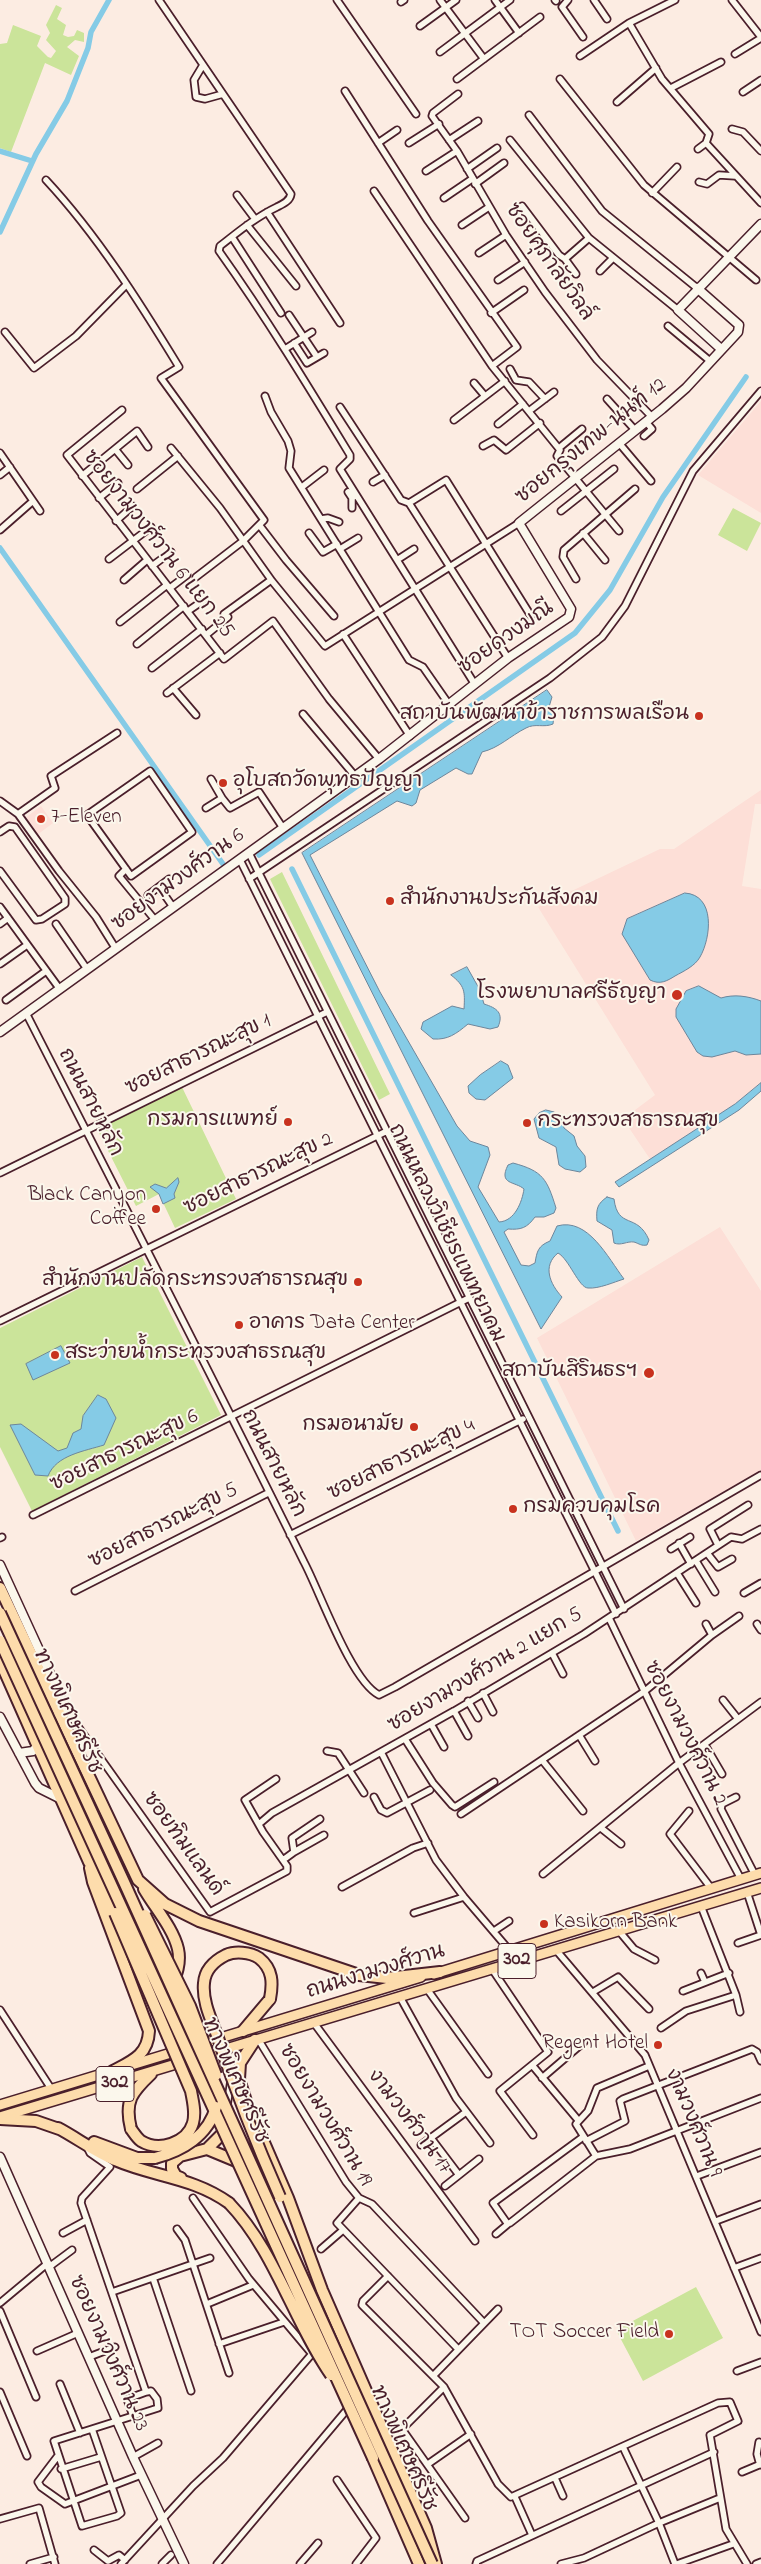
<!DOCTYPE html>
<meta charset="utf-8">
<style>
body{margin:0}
canvas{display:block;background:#fcece2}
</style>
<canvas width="761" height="2564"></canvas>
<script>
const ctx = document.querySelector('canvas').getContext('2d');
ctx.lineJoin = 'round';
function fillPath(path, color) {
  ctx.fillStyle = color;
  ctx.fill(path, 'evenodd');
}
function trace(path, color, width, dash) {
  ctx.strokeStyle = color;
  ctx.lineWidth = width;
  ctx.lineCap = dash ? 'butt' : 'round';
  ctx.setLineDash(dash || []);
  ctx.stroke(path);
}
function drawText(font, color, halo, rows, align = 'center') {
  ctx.font = font + ' "Indie Flower","Playpen Sans Thai",sans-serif';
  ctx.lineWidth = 4;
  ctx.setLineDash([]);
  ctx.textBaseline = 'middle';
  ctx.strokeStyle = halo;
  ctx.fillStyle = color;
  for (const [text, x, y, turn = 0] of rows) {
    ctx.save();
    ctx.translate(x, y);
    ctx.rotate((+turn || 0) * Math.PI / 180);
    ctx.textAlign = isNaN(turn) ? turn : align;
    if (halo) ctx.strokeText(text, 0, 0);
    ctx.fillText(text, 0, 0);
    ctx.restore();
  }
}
fillPath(new Path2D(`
 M761,401v112l-63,-38z
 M761,790v14h-6l-13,82 19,3v194l-26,21 -85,55 -27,-40 32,-24 -117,-188 122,-58h14z
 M41,806l12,17 -16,12 -13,-16z
 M720,1227l41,64v179l-125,71 -99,-203z`), '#fddfd7');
fillPath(new Path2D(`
 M56,5l6,3 -5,11 9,6 -3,10 5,2 6,-1 3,-6 7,3v9l-9,-2 -8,7 12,9 -8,19 -26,-12 -34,89 -11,-4v-104l7,-1 6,-18 28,11 -4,10 11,11 3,1 5,-7 -10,-11 4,-7 -4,-8z
 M733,508l28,15 -14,28 -29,-16z
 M282,872l108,222 -11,6 -109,-221z
 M181,1085l55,114 -61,29 -16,-34 -23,12 -40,-79z
 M142,1257l79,158 -189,96 -32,-64v-119z
 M696,2287l27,51 -80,43 -27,-51z`), '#cbe49a');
const water = new Path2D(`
 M547,690l5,7 -3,10 5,8 -1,9c-9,4 -18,-1 -27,4 -16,8 -27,20 -44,24l-10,22h-4l-12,-6 -36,22 -4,13 -4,3 -15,-5 -87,54 70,137 77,134 13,15 18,6 2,8 -12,32 21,35c16,-1 23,-20 25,-33 -9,-8 -26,-4 -16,-24l5,-2c30,8 34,16 43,45l-2,5 -10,4h-9c-8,11 -14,13 -27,12l-4,3 17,33 8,1 6,-3c2,-12 3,-17 15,-22l7,-15c31,-9 51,32 67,53 -10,3 -25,10 -36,9 -9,0 -19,-29 -30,-35 -16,13 -8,31 4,44l-21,32 -239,-476z
 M685,893c31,2 26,45 15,64 -5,9 -16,14 -25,19 -8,5 -15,9 -25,4l-28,-46 5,-15z
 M467,967l13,23 4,14c13,4 20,9 14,23l-8,2 -22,-5c-12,10 -20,16 -35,15l-12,-10 2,-7 29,-16 12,3c1,-18 1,-23 -13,-34z
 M699,986l22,12c13,-4 27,-2 40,3v53l-15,1 -11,-4 -23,6 -9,-1 -6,-4 -21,-35v-8l10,-18z
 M501,1061l7,4 5,13 -28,22 -9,-1 -7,-6 -1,-7 12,-11z
 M761,1083v8l-22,19 -120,77 -4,-5 120,-78z
 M546,1110l8,2 6,4 4,12 10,8 3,10 8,10 1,11 -6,5 -15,-3 -6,-4 -3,-18 -17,-9 -5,-19 5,-6z
 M178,1178l1,4 -5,12 1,4 -12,6 -4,-10 -9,-7 5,-3 11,4z
 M607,1197l7,2c4,31 23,13 35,41l-2,5c-6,1 -7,-1 -13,-3 -7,-1 -13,4 -20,1l-2,-13 -15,-9c-1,-12 0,-17 10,-24z
 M61,1346l9,17 -37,17 -7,-16z
 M98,1395l8,4 10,19 -12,27c-19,6 -48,10 -56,31l-13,-1 -25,-50 11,-1 37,27 9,-3 6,-15 8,-4 2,-13z`);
fillPath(water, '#85cbe6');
trace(water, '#6d869b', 1);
trace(new Path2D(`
 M0,151l32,10
 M0,232l36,-78 31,-53 21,-53 3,-16 18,-32
 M0,548l223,316
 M259,855l316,-222 35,-43 53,-93 83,-120
 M292,869l326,662`), '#85cbe6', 5.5);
const street = new Path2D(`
 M159,0l132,194c-1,7 -8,10 -14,13 -21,10 -39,25 -57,39l-1,5c47,66 89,135 131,204v4l-10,10 134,214
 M337,0l79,114
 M440,0l44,59
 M495,0l24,33
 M555,0l1,1
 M568,0l-6,7 21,30
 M594,0l13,19
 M732,0l29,37
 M401,2l3,-2
 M629,23l33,56 47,55 -3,9 -8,6
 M420,26l36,-26
 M440,52l70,-52
 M735,54l26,-16
 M580,56l49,-33 46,-23
 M203,65l-9,15 2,17 9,2 18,-5
 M457,79l83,-62
 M560,79l84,106 112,95
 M671,88l50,-26
 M345,91l83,130 89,126 -25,19
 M743,92l18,-12
 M458,94l-25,19 -1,3 25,35 49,84 39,57 52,68 55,57
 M617,102l39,-34
 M529,115l73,96 95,77
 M732,129l11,3 18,19
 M449,140l29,-19
 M510,140l79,98 89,72
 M378,143l19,-13
 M409,143l30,-19
 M706,143l55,60
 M467,169l30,-21
 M426,171l31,-20
 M46,180c52,56 94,123 133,187l-18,11 103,142 -21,21 -47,36
 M699,182l8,2 12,-9 16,1
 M475,184l29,-21
 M374,191l118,175 68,84 -3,6 62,75
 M652,193l25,-26
 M237,195l18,24
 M444,198l28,-19
 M522,206l37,49 6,4 24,-21
 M267,212l73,111
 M247,225l49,61
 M462,225l27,-18
 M232,237l49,76
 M479,253l27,-18
 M565,259l11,15
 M600,271l13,-13
 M498,280l27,-18
 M491,313l33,-23
 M289,315l28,42
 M668,326l42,35
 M5,332l29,36 42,-32 50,-51
 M294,343l13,20 17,-10
 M285,349l27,-17
 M510,369l6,11 13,2 16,17
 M474,383l11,13
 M265,396l6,16 17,29 3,10 -2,17 120,192 14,7 25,36
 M607,399l28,31
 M340,407l61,93 8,3 99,155
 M122,410l-55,45 157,204 49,-38 56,78 50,60
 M529,411l25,-19
 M454,420l51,-39
 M498,424l25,-20
 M644,436l8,-7 -6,-7
 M619,443l32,38
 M483,446l11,-6 12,10 34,-27
 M171,448l49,60 52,73 53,65 194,-123
 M559,448l23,-19
 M115,449l13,16
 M0,453l40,58
 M0,475l10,-8
 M82,476l55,-45 11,16
 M373,482l12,-7
 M302,487l22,-17
 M137,489l41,-33
 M348,492l4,6 4,-3
 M99,498l19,-15
 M352,498v10
 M409,503l37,-23 85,136
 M561,511l53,-42
 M321,519l7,-1 11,4
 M116,521l17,-15
 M260,526l26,34 48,56
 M0,530l33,-29
 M309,533l14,19 14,-8
 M583,533l22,27
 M340,549l18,-11
 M109,559l42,-32
 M397,560l17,-11
 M152,566l19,-14
 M576,579l-13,-22 1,-7 71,-61
 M124,580l23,-20
 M170,588l17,-13
 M188,611l16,-11
 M224,614l47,-34
 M120,622l47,-37
 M343,634l67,102
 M206,635l22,-18
 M137,644l47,-38
 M152,668l50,-39
 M173,688l23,27
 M167,693l53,-40
 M303,714l52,62
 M150,771l42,61 -61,44 -44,-61z
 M211,779l11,19
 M0,801l18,13 41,57 37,46 20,32
 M206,808l16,-10 8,10 29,-16 24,36
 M18,814l37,-26 -4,-12 66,-43
 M0,832l9,-6 6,1 50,71v6l-23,15 -6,1 -36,-49
 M249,853l375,756
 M241,862l375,752
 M126,869l-7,7 36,44
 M249,879l301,-201 52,-41 23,-31 68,-135 68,-80
 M159,887l14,20
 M148,895l21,-16
 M0,907l59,81
 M0,924l8,-6
 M56,924l31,45
 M0,964l27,-19
 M6,1000l40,-29
 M26,1013c93,182 187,365 278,549 16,30 47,119 75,133l16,-8 366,-212
 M0,1173l327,-161
 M0,1321l387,-190
 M33,1515l436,-217
 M290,1535l233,-116
 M0,1538l2,-1
 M679,1543l12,21
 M718,1545l-8,-16 38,-24
 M671,1549l19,-12
 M707,1553l11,14 14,-8
 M696,1561l19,31
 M677,1573l19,30
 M75,1591l193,-98
 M744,1593l17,-10
 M609,1618l70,145 62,116
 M706,1624l6,11
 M757,1624l4,6
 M552,1653l11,21
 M483,1693l10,19
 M723,1700l15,19
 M468,1701l10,17
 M67,1711l143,201 77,-41v-5l-24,-34 -18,-32 31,-21
 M454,1711l14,25
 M431,1724l13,23
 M579,1735l16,26
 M405,1739l28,44 19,22 3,2 39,-25
 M705,1745l17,29
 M327,1751l11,2 26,40
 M381,1752l55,108 28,37 46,54
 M542,1760l41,51
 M374,1797l7,13 6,3 43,-23
 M736,1797l-14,7 -1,5 34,66
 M689,1811l-19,23 41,54
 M461,1814l184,-123 67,-56 27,-19
 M259,1824l13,-11 182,-102 130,-77 147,-97 11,2 19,-10
 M601,1828l20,16
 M294,1852l30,-17
 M283,1860l11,-8 -2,-14 28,-19
 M543,1874l136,-111 82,-61
 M342,1887l71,-39 15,-5
 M747,1892l14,43
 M414,1913l50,-16
 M494,1931l15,-10
 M619,1931l15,18 21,11
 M738,1943l23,-8
 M556,1950l89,105 116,277
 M492,1969l56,83 -48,39 33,44
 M701,1973l4,9
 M427,1989l61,85
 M683,1991l46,-18
 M593,1992l25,-15 31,32
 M736,1995l4,17
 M400,1997l56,101 34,45
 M0,2010l52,80
 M314,2023l161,218
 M661,2028l25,-17 50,-16 -35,-89
 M258,2039l88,143 13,16 -22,25 121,126
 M532,2065l46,55
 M542,2078l42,-36
 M227,2106l4,-26
 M583,2137l-90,66 14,20h3l86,-67 34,-7 131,-51
 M431,2138l28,37 -14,11
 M586,2141l39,-20 -5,-20 3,-2 129,-50 5,3 4,9
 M421,2145l45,-33
 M87,2147l3,6 20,14 -28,31 -1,5 65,189 5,-1 6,8 1,9 -104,33 28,85 35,-10 4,-3 -29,-84
 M596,2156l-20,-32 12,-13 9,-23 52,-22
 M459,2175l20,-16
 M697,2176l64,-24
 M193,2198l56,81 63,75
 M359,2198l13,6 112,119
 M716,2221l45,-17
 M177,2229l8,11 44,133
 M63,2233l24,-13
 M496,2234l12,-10
 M321,2249l22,-19
 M49,2267l23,-17
 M734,2268l27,-10
 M388,2276l-25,25 -1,4 82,82 54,97 13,13 207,-94 12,-1 8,19 -28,14 16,94 21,35
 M153,2278l38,113
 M112,2292l98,-34
 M0,2303l48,-40
 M207,2304l46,-19
 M0,2311l36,86
 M219,2344l65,-22
 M37,2351l41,-18
 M332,2355l16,36
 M89,2357l26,-10
 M737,2371l24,-9
 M433,2376l65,-67
 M60,2384l20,49
 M444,2387l-42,42 63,89
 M0,2392l27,64
 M133,2416l-6,-17 19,-7
 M759,2442l-2,12 3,11
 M623,2447l36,76 16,41
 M57,2457l-19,25 3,5 24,17 76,-29
 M133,2457l25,-14
 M428,2464l43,-30
 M61,2469l40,-12
 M742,2472l19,-8
 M555,2478l8,18
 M337,2480l39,58 -20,26
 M515,2497l17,38
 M0,2519l39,-11 16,56
 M94,2550l14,11 11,-6 6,5
 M30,2564l24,-7
 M121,2564l72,-78 30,-28 94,-110
 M162,2564l9,-9
 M217,2564l133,-158
 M300,2564l18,-21
 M476,2564l1,-3 237,-109
 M561,2564l23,-6 75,-35 61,-25
 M677,2564l56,-20
 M756,2564l5,-2`);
const secondary = new Path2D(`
 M721,349l-43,-39 83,-86
 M0,1032l379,-273 129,-101 61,-41 2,-8 -52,-86 143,-114 24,-21 52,-56 1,-7 -42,-37
 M0,1565l67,146 -9,3
 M0,1717l35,66 4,5 22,11
 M19,1753l14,-2 4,-5
 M0,2157l133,300 51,107`);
const primary = new Path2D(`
 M434,1974l327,-101
 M0,2105l421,-128
 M0,2117l761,-229`);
const highway = new Path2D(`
 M0,1588l138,292 27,24 34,17 160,54 28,3 53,-6
 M0,1661l89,201 11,18 15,33
 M90,1868l3,14 56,149c-1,24 -17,30 -36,40
 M144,1889c11,19 29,39 34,60 8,36 -38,61 5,95
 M243,2031l27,-32
 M255,2040l-15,23 -1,16 7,22 42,97 34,92 104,238 10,36
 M0,2119l36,2 26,9
 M58,2128c19,10 37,24 57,32 39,17 78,17 114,43
 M131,2129c-7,-28 1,-37 20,-55
 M94,2142l43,16h18
 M207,2149l41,17
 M181,2178l-5,-2 -4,-7v-6l8,-7 27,-7 23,-23
 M373,2458l46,106`);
trace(street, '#4a1f2b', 9);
trace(secondary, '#4a1f2b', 11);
trace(primary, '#4a1f2b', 12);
trace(highway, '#4a1f2b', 14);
trace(street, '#fbf7ec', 5.5);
trace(secondary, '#fbf7ec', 8);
trace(primary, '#fddcac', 9);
trace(highway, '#fddcac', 10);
const highwayBridge = new Path2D(`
 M0,1613l124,269 308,682
 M0,1641l373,817
 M115,1913l76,178c2,11 5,21 2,32 -6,20 -34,29 -52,18 -4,-3 -7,-8 -10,-12
 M145,1915l45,91 26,69
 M270,1999c3,-16 3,-30 -11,-41 -9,-6 -24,-7 -33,-3 -12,6 -21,14 -22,28 -2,19 8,38 14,55 18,54 39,107 62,159
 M155,2158c27,-7 53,-22 61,-51
 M229,2203c46,48 64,117 102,172`);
trace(highwayBridge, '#4a1f2b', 14, []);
trace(highwayBridge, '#fddcac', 10);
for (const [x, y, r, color] of [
 [699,716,5,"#c8321e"],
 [223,783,5,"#c8321e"],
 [41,819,5,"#c8321e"],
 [390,901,5,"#c8321e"],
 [677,995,6,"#c8321e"],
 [288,1122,5,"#c8321e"],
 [527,1123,5,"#c8321e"],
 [156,1209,5,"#c8321e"],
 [358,1282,5,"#c8321e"],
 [239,1325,5,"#c8321e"],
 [55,1355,5,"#c8321e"],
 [649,1373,6,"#c8321e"],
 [414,1427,5,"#c8321e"],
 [513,1509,5,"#c8321e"],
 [544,1924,5,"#c8321e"],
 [658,2045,5,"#c8321e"],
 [669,2334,5,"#c8321e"]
]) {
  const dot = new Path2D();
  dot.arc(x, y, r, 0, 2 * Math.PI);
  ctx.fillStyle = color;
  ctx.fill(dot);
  trace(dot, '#fbf7ec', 2);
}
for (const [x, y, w] of [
 [517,1961,38],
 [115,2084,38]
]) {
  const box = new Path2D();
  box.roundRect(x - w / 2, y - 17.5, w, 35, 4);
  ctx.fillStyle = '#fbf7ec';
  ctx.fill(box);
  trace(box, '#4a1f2b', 1);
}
drawText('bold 20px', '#4a1f2b', null, [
 ["302",517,1961],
 ["302",115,2084]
]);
drawText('21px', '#4a1f2b', '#fbf7ec', [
 ["ซอยศุภาลัยวิลล์",548,263,55],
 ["ซอยกรุงเทพ-นนท์ 12",592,442,-39],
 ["ซอยงามวงศ์วาน 6 แยก 25",157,545,52],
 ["ซอยดวงมณี",507,639,-35],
 ["ซอยงามวงศ์วาน 6",179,881,-36],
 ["ซอยสาธารณะสุข 1",199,1056,-26],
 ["ถนนสายหลัก",89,1103,63],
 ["ซอยสาธารณะสุข 2",259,1175,-26],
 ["ถนนหลวงวิเชียรแพทยาคม",445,1234,64],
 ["ซอยสาธารณะสุข 6",125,1452,-26],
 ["ซอยสาธารณะสุข 4",402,1461,-26],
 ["ถนนสายหลัก",272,1464,63],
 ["ซอยสาธารณะสุข 5",164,1527,-27],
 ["ซอยงามวงศ์วาน 2 แยก 5",486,1671,-31],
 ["ทางพิเศษศรีรัช",66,1712,65],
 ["ซอยงามวงศ์วาน 2",684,1734,63],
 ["ซอยทิมแลนด์",182,1845,54],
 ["ถนนงามวงศ์วาน",376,1973,-17],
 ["ทางพิเศษศรีรัช",234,2081,66],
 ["ซอยงามวงศ์วาน 19",324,2116,59],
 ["งามวงศ์วาน 17",408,2122,53],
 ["งามวงศ์วาน 9",692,2123,67],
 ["ซอยงามวงศ์วาน 23",107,2354,66],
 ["ทางพิเศษศรีรัช",402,2449,66]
]);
drawText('21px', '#4a1f2b', '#fbf7ec', [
 ["สถาบันพัฒนาข้าราชการพลเรือน",689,716],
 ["อุโบสถวัดพุทธปัญญา",233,783,"left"],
 ["7-Eleven",51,819,"left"],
 ["สำนักงานประกันสังคม",400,901,"left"],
 ["โรงพยาบาลศรีธัญญา",666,995],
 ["กรมการแพทย์",278,1122],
 ["กระทรวงสาธารณสุข",537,1123,"left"],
 ["Black Canyon",146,1197],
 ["Coffee",146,1221],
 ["สำนักงานปลัดกระทรวงสาธารณสุข",348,1282],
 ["อาคาร Data Center",249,1325,"left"],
 ["สระว่ายน้ำกระทรวงสาธรณสุข",65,1355,"left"],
 ["สถาบันสิรินธรฯ",638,1373],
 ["กรมอนามัย",404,1427],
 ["กรมควบคุมโรค",523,1509,"left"],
 ["Kasikorn Bank",554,1924,"left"],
 ["Regent Hotel",648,2045],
 ["TOT Soccer Field",659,2334]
], 'right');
</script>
